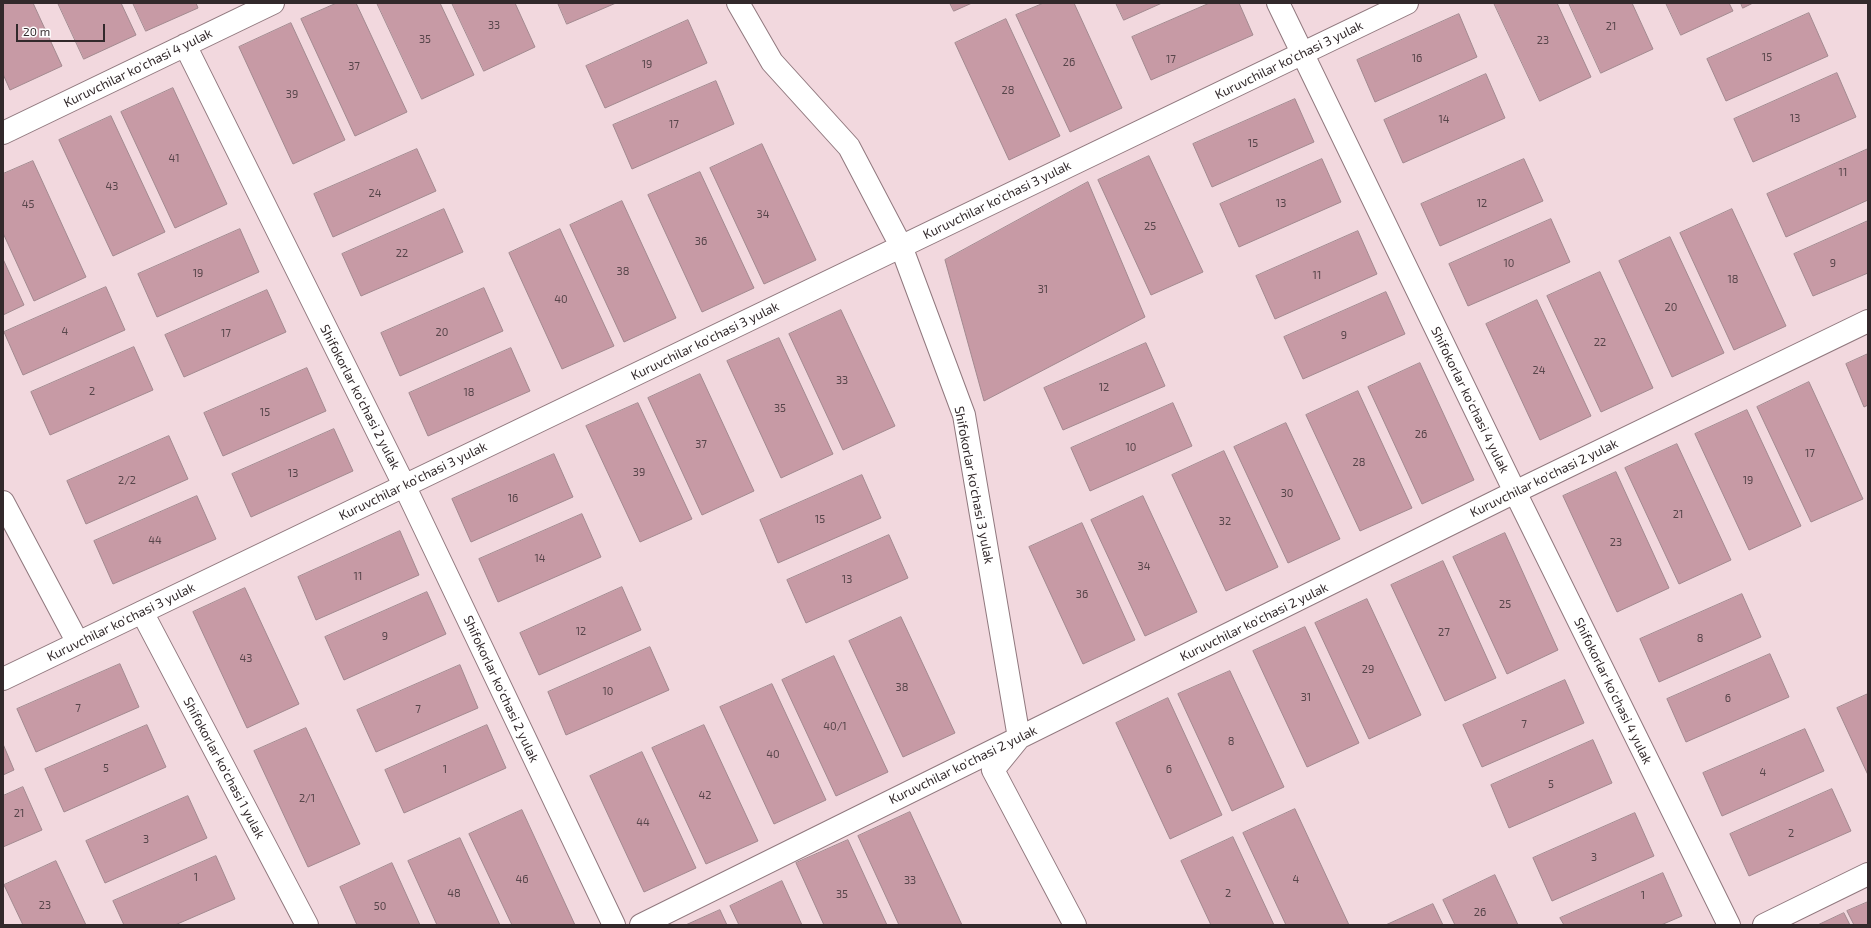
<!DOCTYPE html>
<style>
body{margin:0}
#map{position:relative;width:1871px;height:928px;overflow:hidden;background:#f2d8de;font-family:"Exo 2",sans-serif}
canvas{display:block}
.frame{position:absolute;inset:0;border:4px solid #32292b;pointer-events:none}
.scale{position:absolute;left:16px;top:24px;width:89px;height:18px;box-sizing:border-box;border:2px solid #32292b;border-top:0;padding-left:5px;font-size:12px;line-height:14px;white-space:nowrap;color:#32292b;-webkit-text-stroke:3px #fff;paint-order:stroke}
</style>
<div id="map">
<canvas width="1871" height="928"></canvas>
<div class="frame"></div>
<div class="scale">20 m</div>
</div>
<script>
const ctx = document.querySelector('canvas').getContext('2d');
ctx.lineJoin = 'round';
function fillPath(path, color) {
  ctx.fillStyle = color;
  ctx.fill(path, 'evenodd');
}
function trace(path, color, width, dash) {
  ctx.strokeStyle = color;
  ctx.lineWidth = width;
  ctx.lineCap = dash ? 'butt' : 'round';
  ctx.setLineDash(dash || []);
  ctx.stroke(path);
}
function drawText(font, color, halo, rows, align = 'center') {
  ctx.font = font + ' "Exo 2",sans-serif';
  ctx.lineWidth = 4;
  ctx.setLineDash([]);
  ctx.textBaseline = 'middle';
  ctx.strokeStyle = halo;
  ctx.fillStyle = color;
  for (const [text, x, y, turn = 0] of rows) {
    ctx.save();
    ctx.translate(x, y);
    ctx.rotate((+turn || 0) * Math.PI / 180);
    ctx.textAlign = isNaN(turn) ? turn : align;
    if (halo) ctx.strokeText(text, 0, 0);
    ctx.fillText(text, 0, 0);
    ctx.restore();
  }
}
const building = new Path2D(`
 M3,3h30l29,63 -52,24 -7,-16z
 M58,3h63l15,32 -52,24z
 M133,3h63l2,5 -52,23z
 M337,3h19l51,109 -52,24 -54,-117z
 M377,3h63l34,72 -52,24z
 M452,3h63l20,44 -51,24z
 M558,3h58l-49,21z
 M950,3h22l-18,8z
 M1044,3h30l48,105 -52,24 -54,-117z
 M1116,3h46l-38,17z
 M1210,3h29l14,32 -102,45 -19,-43z
 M1494,3h63l34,74 -51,24z
 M1569,3h63l21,46 -52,24z
 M1666,3h63l4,8 -52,24z
 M1741,3h12l-10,5z
 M1809,13l19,43 -102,45 -19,-42z
 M1459,14l18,43 -102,45 -18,-42z
 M1006,19l54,117 -51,24 -54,-117z
 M688,20l19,43 -102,45 -19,-42z
 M291,23l54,117 -52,24 -54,-117z
 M1837,73l19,44 -103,45 -19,-43z
 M1486,74l19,44 -102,45 -19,-43z
 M716,81l18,43 -102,45 -19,-44z
 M173,88l54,116 -52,24 -54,-116z
 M1295,99l19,43 -102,45 -19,-43z
 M111,116l54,116 -52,24 -54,-116z
 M762,144l54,116 -52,24 -54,-116z
 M417,149l19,42 -103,46 -19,-43z
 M1868,149v51l-82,37 -19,-43z
 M1149,156l54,116 -52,23 -53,-115z
 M1322,159l19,43 -102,45 -19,-43z
 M1524,159l19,42 -103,45 -19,-42z
 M33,161l53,116 -52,24 -31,-68v-59z
 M700,172l54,116 -52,24 -54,-117z
 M1088,182l57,135 -161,84 -39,-141z
 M622,201l54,117 -52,24 -54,-117z
 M444,209l19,43 -102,44 -19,-42z
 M1732,209l54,117 -52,24 -54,-117z
 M1551,219l19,43 -102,44 -19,-42z
 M1868,221v52l-55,23 -19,-42z
 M240,229l19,43 -102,45 -19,-43z
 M560,229l54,117 -52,23 -53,-116z
 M1358,231l19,43 -102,45 -19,-43z
 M1670,237l54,116 -52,24 -53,-116z
 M3,259l21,46 -21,10z
 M1600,272l53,116 -52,24 -54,-116z
 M106,287l19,43 -102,45 -19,-43z
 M484,288l19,43 -103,45 -19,-43z
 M267,290l19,42 -102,45 -19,-42z
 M1386,292l19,42 -102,45 -19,-42z
 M1537,300l54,116 -51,24 -54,-116z
 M841,310l54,116 -52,24 -54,-116z
 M779,338l54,116 -52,24 -54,-117z
 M1146,343l19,43 -102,44 -19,-42z
 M134,347l19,43 -103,45 -19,-43z
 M511,348l19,43 -102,45 -19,-43z
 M1868,354v51l-4,2 -18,-43z
 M1420,363l54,117 -52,24 -54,-117z
 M307,368l19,43 -103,45 -19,-43z
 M700,374l54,117 -52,24 -54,-117z
 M1809,382l54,117 -52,23 -54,-115z
 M1358,391l54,117 -52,23 -54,-116z
 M638,403l54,116 -52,23 -54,-116z
 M1173,403l19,43 -102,45 -19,-43z
 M1747,410l54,116 -52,24 -54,-116z
 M1286,423l54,116 -52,24 -54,-116z
 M334,429l19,42 -102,46 -19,-43z
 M169,436l19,43 -102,45 -19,-43z
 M1677,444l54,116 -52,24 -54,-116z
 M1224,451l54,116 -52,24 -54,-116z
 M554,454l19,43 -102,45 -19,-43z
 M1616,472l53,116 -52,24 -54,-116z
 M862,475l19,43 -103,45 -18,-43z
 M197,496l19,43 -103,45 -19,-43z
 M1143,496l54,116 -52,24 -54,-116z
 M582,514l19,43 -103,45 -19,-43z
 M1082,523l53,117 -52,24 -54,-117z
 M400,531l19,44 -103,45 -18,-43z
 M1505,533l53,117 -51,24 -54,-117z
 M889,535l19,43 -102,45 -19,-43z
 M1443,561l53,117 -51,23 -54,-116z
 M622,587l19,43 -102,45 -19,-42z
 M245,588l54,116 -52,24 -54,-116z
 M427,592l19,42 -102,46 -19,-43z
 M1742,594l19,43 -102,45 -19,-43z
 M1367,599l54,116 -52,24 -54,-116z
 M901,617l54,116 -52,24 -54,-116z
 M1305,627l54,116 -52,24 -54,-116z
 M650,647l19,43 -103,45 -18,-43z
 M1770,654l19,43 -103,45 -19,-43z
 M834,656l54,116 -52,24 -54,-116z
 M120,664l19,43 -103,45 -19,-43z
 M460,665l18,43 -102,44 -19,-42z
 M1230,671l54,116 -52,24 -54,-117z
 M1565,680l19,43 -102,44 -19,-42z
 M772,684l54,116 -52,24 -54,-117z
 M1868,694v81l-31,-67z
 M1168,698l54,117 -52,24 -54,-116z
 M147,725l19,42 -102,45 -19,-43z
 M487,725l19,43 -102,45 -19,-43z
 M704,725l54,116 -52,23 -54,-116z
 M306,728l54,116 -52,23 -54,-116z
 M1805,729l19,42 -102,45 -19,-43z
 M1593,740l19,43 -103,45 -18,-43z
 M3,744l11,26 -11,5z
 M642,752l54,116 -52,24 -54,-116z
 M23,787l19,43 -39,17v-51z
 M1832,789l19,42 -102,45 -19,-42z
 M188,796l19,42 -102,45 -19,-42z
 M1295,809l54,116h-63l-43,-92z
 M522,810l53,115h-63l-43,-91z
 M910,812l52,113h-63l-41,-89z
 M1635,813l19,43 -102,45 -19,-43z
 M1233,837l41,88h-63l-30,-64z
 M460,838l40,87h-63l-29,-64z
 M848,840l39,85h-63l-28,-62z
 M216,856l19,43 -60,26h-51l-11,-24z
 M56,861l30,64h-63l-19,-40z
 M392,863l28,62h-63l-17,-38z
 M1663,873l19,43 -21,9h-97l-4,-7z
 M1495,875l23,50h-63l-12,-25z
 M782,881l20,44h-63l-9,-19z
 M1868,902v23h-14l-7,-14z
 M1433,904l10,21h-57z
 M720,910l7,15h-41z
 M1844,913l6,12h-32z`);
fillPath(building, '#c79aa5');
trace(building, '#a2898f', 1);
const minor = new Path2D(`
 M738,3l34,59 77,85 52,99 63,169 55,323 -26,32 82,155
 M1278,3l237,489 214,433
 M185,45l219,440 210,440
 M3,133l270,-130
 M3,502l75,141
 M142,612l165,313
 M3,679l1404,-676
 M641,925l874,-433 353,-171
 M1764,925l104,-51`);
trace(minor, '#90787e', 24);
trace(minor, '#fff', 22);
drawText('11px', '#57454a', null, [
 ["33",494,25],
 ["21",1611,26],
 ["35",425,39],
 ["23",1543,40],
 ["15",1767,57],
 ["16",1417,58],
 ["17",1171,59],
 ["26",1069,62],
 ["19",647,64],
 ["37",354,66],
 ["28",1008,90],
 ["39",292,94],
 ["13",1795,118],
 ["14",1444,119],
 ["17",674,124],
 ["15",1253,143],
 ["41",174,158],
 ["11",1843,172],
 ["43",112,186],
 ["24",375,193],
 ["13",1281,203],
 ["12",1482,203],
 ["45",28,204],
 ["34",763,214],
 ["25",1150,226],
 ["36",701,241],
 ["22",402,253],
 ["10",1509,263],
 ["9",1833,263],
 ["38",623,271],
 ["19",198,273],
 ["11",1317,275],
 ["18",1733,279],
 ["31",1043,289],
 ["40",561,299],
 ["20",1671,307],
 ["4",65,331],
 ["20",442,332],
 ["17",226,333],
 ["9",1344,335],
 ["22",1600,342],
 ["24",1539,370],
 ["33",842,380],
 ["12",1104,387],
 ["2",92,391],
 ["18",469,392],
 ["35",780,408],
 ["15",265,412],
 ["26",1421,434],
 ["37",701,444],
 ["10",1131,447],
 ["17",1810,453],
 ["28",1359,462],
 ["39",639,472],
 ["13",293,473],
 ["2/2",127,480],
 ["19",1748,480],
 ["30",1287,493],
 ["16",513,498],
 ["21",1678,514],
 ["15",820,519],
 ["32",1225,521],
 ["44",155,540],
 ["23",1616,542],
 ["14",540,558],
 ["34",1144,566],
 ["11",358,576],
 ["13",847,579],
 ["36",1082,594],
 ["25",1505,604],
 ["12",581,631],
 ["27",1444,632],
 ["9",385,636],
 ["8",1700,638],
 ["43",246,658],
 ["29",1368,669],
 ["38",902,687],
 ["10",608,691],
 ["31",1306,697],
 ["6",1728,698],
 ["7",78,708],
 ["7",418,709],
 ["7",1524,724],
 ["40/1",835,726],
 ["8",1231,741],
 ["40",773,754],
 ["5",106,768],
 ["1",445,769],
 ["6",1169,769],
 ["4",1763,772],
 ["5",1551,784],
 ["42",705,795],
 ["2/1",307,798],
 ["21",19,813],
 ["44",643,822],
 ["2",1791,833],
 ["3",146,839],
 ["3",1594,857],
 ["1",196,877],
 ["46",522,879],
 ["4",1296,879],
 ["33",910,880],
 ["48",454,893],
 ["2",1228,893],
 ["35",842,894],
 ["1",1643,895],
 ["23",45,905],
 ["50",380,906],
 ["26",1480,912]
]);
drawText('13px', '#32292b', '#fff', [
 ["Kuruvchilar ko'chasi 3 yulak",1289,60,-26],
 ["Kuruvchilar ko'chasi 4 yulak",138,68,-26],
 ["Kuruvchilar ko'chasi 3 yulak",997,200,-26],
 ["Kuruvchilar ko'chasi 3 yulak",705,341,-26],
 ["Shifokorlar ko'chasi 2 yulak",360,397,63],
 ["Shifokorlar ko'chasi 4 yulak",1470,400,64],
 ["Kuruvchilar ko'chasi 2 yulak",1544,478,-26],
 ["Kuruvchilar ko'chasi 3 yulak",413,481,-26],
 ["Shifokorlar ko'chasi 3 yulak",974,485,79],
 ["Kuruvchilar ko'chasi 3 yulak",121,622,-26],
 ["Kuruvchilar ko'chasi 2 yulak",1254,622,-26],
 ["Shifokorlar ko'chasi 2 yulak",501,689,65],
 ["Shifokorlar ko'chasi 4 yulak",1613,691,64],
 ["Kuruvchilar ko'chasi 2 yulak",963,765,-26],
 ["Shifokorlar ko'chasi 1 yulak",224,768,62]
]);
</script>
